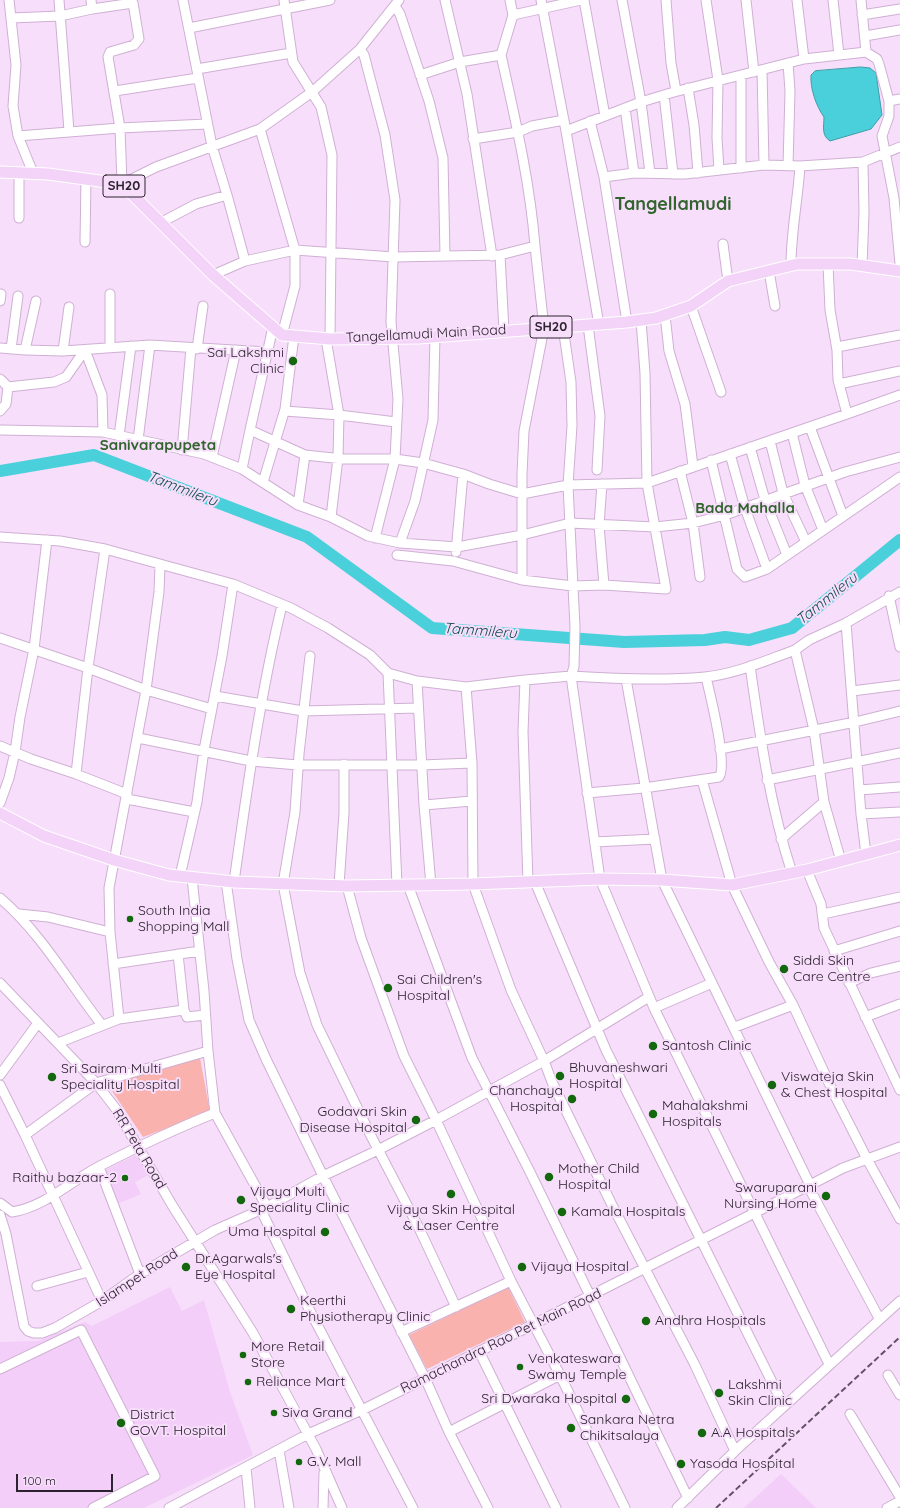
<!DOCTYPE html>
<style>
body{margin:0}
#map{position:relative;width:900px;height:1508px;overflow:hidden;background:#f7defb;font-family:Quicksand,sans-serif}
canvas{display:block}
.scale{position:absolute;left:16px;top:1474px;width:97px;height:18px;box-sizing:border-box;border:2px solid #2d222f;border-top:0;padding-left:5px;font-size:12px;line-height:14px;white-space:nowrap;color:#2d222f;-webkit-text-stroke:3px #f7defb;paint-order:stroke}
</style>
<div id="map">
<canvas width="900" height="1508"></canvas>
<div class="scale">100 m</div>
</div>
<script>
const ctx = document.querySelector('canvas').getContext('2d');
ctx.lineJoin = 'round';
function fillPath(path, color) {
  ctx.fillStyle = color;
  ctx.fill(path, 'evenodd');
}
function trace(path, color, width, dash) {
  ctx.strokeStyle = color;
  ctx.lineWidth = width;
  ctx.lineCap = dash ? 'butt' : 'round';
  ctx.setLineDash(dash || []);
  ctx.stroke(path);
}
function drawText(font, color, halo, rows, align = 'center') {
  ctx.font = font + ' Quicksand,sans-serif';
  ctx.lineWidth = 4;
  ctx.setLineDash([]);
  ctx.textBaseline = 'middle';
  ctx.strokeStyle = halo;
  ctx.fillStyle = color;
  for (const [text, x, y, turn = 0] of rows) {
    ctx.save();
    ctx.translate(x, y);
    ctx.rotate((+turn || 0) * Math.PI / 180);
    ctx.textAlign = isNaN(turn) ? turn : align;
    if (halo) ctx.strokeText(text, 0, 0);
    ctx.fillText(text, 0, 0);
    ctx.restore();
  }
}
fillPath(new Path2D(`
 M138,1154l12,20 -15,8 6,12 -24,10 -12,-34z
 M170,1287l12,24 22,-11 26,92 23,63 -109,53h-144v-166l38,-1 47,-19 7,4z
 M781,1474l35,34h-72z`), '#f3cef8');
fillPath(new Path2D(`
 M200,1058l10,54 -67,25 -37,-55z
 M508,1287l17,35 -98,47 -18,-34z`), '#fab2af');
const water = new Path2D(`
 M861,67l9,1 6,5 6,42 -11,14 -41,12c-9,-6 -6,-15 -6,-24 -8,-11 -14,-29 -13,-42l4,-4z`);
fillPath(water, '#4ad0da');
trace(water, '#419ca7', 1);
trace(new Path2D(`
 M0,471l94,-16 213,82 125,91 192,14 81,-2 20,-3 24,3 43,-12 108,-88`), '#4ad0da', 12);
const minor = new Path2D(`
 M9,0l7,65 -3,41 5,30 15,37
 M59,0l10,131
 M183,0l29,146 15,49 18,66
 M284,0l9,62 28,45 11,48 -2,184
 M445,0l22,94 25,162
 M510,0l3,15 68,-15
 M541,0l25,131 33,194
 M584,0l21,116
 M622,0l19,102 9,71
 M666,0l5,63 5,28
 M706,0l12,80 -1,58 2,32
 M746,0l8,72
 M833,0l6,55
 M395,6l5,8 29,87 14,57 2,98
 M862,15l38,-6
 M11,18l49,-2 32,-7
 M189,28l141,-28
 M865,36l35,-6
 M360,49l4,6 21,80 10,65 -4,122 7,77 -3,60 -20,79
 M866,52l11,7 2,5 10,37
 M501,55c14,63 29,127 34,191
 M804,59l62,-7 -5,-52
 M197,69l94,-16
 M762,70l2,95
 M420,75l40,-13 41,-7 12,-40
 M688,88l6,37 4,48
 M115,91l83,-13
 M664,95l9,79
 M900,99l-11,2v15l-7,20 12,62 6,66
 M625,108l9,65
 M590,121l14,56 30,-4 51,1 79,-9 36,1 63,-4 37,-15
 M207,124l-87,4 2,56 34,-17 104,-38 52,-37 48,-43 39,-49
 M260,129l35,121v36l-13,49
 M566,131l75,-29 33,-10 130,-33 -7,-59
 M18,136l102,-8 -12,-71 2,-5 24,-7 5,-6 -6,-36 -41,6 -1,-9
 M473,139l45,-7 14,-6 32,-6
 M788,166l2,-75 -2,-28
 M741,168v-93
 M19,173v45
 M604,177l23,145
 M160,223l36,-19 31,-9
 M85,242l1,-63
 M723,244l5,37
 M500,255l4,76
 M828,264l2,46 7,40 1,30 9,34 53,-19
 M791,265c0,-33 7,-66 9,-99
 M862,266l2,-53 -1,-51
 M769,271l6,35
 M213,275l32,-14 50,-11 99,7 106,-2 35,-9 9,82 -20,103 -2,43v106
 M110,294v53
 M0,301l1,-7
 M691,306l30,86
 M665,315l4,36 16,53 8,62
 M588,325l12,91 -3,54
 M273,327l-23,103 55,25 38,4h52l28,4 40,11 26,10 33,10 46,-9 79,-2 200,-69
 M435,336l-2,84 -18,81 -15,42 57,4 65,-12 48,-12 85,4 38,-4 32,-8 120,-43 55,-15
 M326,339l13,76 -1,43 -7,59
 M837,347l63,-12
 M0,348l25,2 38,1 87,-6 117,7
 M11,349l7,-53
 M197,349l6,-43
 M25,350l11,-49
 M85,350l17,45 1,37
 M63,351l6,-44
 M0,379l8,8
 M839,384l61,-13
 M0,411l6,-7 2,-17 46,-5 12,-5 19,-27
 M285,411l54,4 57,7
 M810,427l33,89
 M0,430l103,2 101,22 38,15 56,36 33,12 37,19 32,7
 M792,433l13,52 18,45
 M119,436l12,-90
 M138,440l12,-95
 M770,441l13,52 23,49
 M750,447l15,53 22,55
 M182,450l9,-102
 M730,454l15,54 22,61 133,-92
 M212,457l24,-107
 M711,460l26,109 8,8 22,-8
 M242,469l8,-39
 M680,471l13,52 7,54
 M263,482l22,-73 9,-73
 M602,484l-3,41 5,60
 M298,505l7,-50
 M0,537l60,4 45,8
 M456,552l7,-78
 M397,555l56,6 69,19 51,6 31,-1 62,4 -19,-106 -2,-110 -4,-53
 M889,596l11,51
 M846,623l15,191 5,40
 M0,638l88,30 17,-119 128,35
 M795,650c-28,10 -59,24 -90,27 -44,4 -89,2 -134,-1l29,203 54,129 175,356
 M310,656l-11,98 -4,58 -12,72 17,89 17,52 53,109 49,94 37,79
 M750,666c10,70 20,140 42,207
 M388,673l9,212
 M626,679l36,201 148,305
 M417,681l7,124 7,80
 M466,687l6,76 1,121 38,106 33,71 8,21 59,121 84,162 40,86
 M852,691l48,-6
 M215,696l88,15 115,-3
 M138,738l113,23 47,4h124l50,-2
 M0,746l31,13 45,15
 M720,749l135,-27 45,-11
 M702,780l30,105 37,77 24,43 42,91 32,63 33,60
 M767,780l133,-27
 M859,790l41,-3
 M587,793l57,-5 75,-11c9,-11 -9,-83 -13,-100
 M127,794l-51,-20 12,-106 58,22 66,19
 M127,799l67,13
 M0,803l9,-25 6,-26 5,-35 14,-68 13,-109
 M424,805l48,-4
 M861,814l39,-2
 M781,839l43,-37
 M595,842l60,-3
 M841,861l-17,-59 -10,-72 -19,-80 14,-10 37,-17 54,-31
 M807,870l14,34 3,24 76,162
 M180,876l17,-74 7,-52 18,-94 11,-72 58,24 37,20 42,27 18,18 29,8 49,6 59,-7
 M192,878l12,113 4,60 7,62 52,94
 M226,881l11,78 12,61 17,39 57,117 102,202 24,54 39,76
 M234,882c13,-93 26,-186 48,-277
 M528,882l-5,-150 2,-52 46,-4 3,-9 1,-40 -7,-142 4,-59 -1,-44 -8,-55
 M535,882l71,168 178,356
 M339,885l5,-72v-49
 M408,885l64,173 58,114 158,326
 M347,886l14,52 43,118 32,64 75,161 49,94
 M0,898c42,36 69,85 102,127
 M19,914l29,3 62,15
 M823,914l77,-17
 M834,951l66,-20
 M178,954l6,56
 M113,964l87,-13
 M0,983l96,100 20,26 56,96 81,128 63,116 26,59
 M849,983l22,-10 29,-7
 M654,1008l58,-25
 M865,1017l35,-13
 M119,1019l65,-9 3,7 18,-2
 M735,1027l58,-22
 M58,1043l61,-24 -9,-87 -1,-44 37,-198 13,-98 1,-27
 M0,1075l38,-52
 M0,1085l25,50 77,166
 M25,1135l71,-52 112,-32
 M99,1167l41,107
 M808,1186l71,132
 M0,1203l12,9c32,-5 58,-30 86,-45 39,-20 77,-38 117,-54
 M261,1210l48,99 104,199
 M0,1215l6,19 18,92 4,5 6,2h8l13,-5 47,-27 38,-27 75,-44 52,-23 56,-31 55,-26 58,-30 108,-59 105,-64
 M37,1286l51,-14
 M401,1332l110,-51
 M479,1351l77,157
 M0,1369l81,-39 74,146 -62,32
 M888,1375l12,20
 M850,1414l50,83
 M449,1432l111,-57 65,133
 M279,1450l10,58
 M246,1468l4,40
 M169,1508l139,-74 54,-24 172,-86 276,-139 33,-17 57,-21
 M323,1508l1,-35
 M677,1508l58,-57 165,-150
 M887,1508l13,-7`);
const major = new Path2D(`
 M0,172l48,2 74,10 91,91 69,60 48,4 89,-1 208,-16 29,-4 35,-12 37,-25 69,-17h54l49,7
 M0,813l44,23 70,24 55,15 65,7 113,4 126,-2 127,-5 62,1 70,5 75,-15 93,-25`);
trace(minor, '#cfb0d3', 11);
trace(major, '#fff', 13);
trace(minor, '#fff', 9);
trace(major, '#f3d3f8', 11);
trace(new Path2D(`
 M716,1508l184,-171`), '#625364', 2, [6, 3]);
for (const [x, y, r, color] of [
 [293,361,5,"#13680d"],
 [130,919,4,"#13680d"],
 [784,969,5,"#13680d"],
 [388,988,5,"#13680d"],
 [653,1046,5,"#13680d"],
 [560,1076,5,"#13680d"],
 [52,1077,5,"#13680d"],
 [772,1085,5,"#13680d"],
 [572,1099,5,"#13680d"],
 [653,1114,5,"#13680d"],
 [416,1120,5,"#13680d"],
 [549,1177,5,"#13680d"],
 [125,1178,4,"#13680d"],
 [451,1194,5,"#13680d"],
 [826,1196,5,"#13680d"],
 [241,1200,5,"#13680d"],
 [562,1212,5,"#13680d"],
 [325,1232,5,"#13680d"],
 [186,1267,5,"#13680d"],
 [522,1267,5,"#13680d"],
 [291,1309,5,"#13680d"],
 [646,1321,5,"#13680d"],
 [243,1355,4,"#13680d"],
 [520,1367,4,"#13680d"],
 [248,1382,4,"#13680d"],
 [719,1393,5,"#13680d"],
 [626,1399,5,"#13680d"],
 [274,1413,4,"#13680d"],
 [121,1423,5,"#13680d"],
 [571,1428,5,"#13680d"],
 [702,1433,5,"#13680d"],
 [299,1462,4,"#13680d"],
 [681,1464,5,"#13680d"]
]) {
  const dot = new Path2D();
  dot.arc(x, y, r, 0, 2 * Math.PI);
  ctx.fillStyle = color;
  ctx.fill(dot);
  trace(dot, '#f7defb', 1.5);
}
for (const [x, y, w] of [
 [124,186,42],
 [551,327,42]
]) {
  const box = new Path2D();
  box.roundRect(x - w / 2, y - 11, w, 22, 3);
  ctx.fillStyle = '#f7defb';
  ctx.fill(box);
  trace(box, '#2d222f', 1);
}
drawText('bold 13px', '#2d222f', null, [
 ["SH20",124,186],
 ["SH20",551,327]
]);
drawText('14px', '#2d222f', '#f7defb', [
 ["Tangellamudi Main Road",426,334,-3],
 ["RR Peta Road",139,1149,59],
 ["Islampet Road",137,1278,-33],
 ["Ramachandra Rao Pet Main Road",501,1341,-26]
]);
drawText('14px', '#2d222f', '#f7defb', [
 ["Sai Lakshmi",284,353,"right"],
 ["Clinic",284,369,"right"],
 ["South India",138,911],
 ["Shopping Mall",138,927],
 ["Siddi Skin",793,961],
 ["Care Centre",793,977],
 ["Sai Children's",397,980],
 ["Hospital",397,996],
 ["Santosh Clinic",662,1046],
 ["Bhuvaneshwari",569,1068],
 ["Hospital",569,1084],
 ["Sri Sairam Multi",61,1069],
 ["Speciality Hospital",61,1085],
 ["Viswateja Skin",781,1077],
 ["& Chest Hospital",781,1093],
 ["Chanchaya",563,1091,"right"],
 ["Hospital",563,1107,"right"],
 ["Mahalakshmi",662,1106],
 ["Hospitals",662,1122],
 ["Godavari Skin",407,1112,"right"],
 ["Disease Hospital",407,1128,"right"],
 ["Mother Child",558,1169],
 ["Hospital",558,1185],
 ["Raithu bazaar-2",117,1178,"right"],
 ["Swaruparani",817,1188,"right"],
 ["Nursing Home",817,1204,"right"],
 ["Vijaya Multi",250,1192],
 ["Speciality Clinic",250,1208],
 ["Vijaya Skin Hospital",451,1210,"center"],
 ["& Laser Centre",451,1226,"center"],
 ["Kamala Hospitals",571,1212],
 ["Uma Hospital",316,1232,"right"],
 ["Dr.Agarwals's",195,1259],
 ["Eye Hospital",195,1275],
 ["Vijaya Hospital",531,1267],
 ["Keerthi",300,1301],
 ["Physiotherapy Clinic",300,1317],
 ["Andhra Hospitals",655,1321],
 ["More Retail",251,1347],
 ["Store",251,1363],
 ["Venkateswara",528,1359],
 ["Swamy Temple",528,1375],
 ["Reliance Mart",256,1382],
 ["Lakshmi",728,1385],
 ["Skin Clinic",728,1401],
 ["Sri Dwaraka Hospital",617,1399,"right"],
 ["Siva Grand",282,1413],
 ["District",130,1415],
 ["GOVT. Hospital",130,1431],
 ["Sankara Netra",580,1420],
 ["Chikitsalaya",580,1436],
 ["A.A Hospitals",711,1433],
 ["G.V. Mall",307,1462],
 ["Yasoda Hospital",690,1464]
], 'left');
drawText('bold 15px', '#32642e', '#f7defb', [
 ["Sanivarapupeta",158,445],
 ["Bada Mahalla",745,508]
]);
drawText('italic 15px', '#104b4f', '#f7defb', [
 ["Tammileru",182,489,21],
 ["Tammileru",827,599,-39],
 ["Tammileru",480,631,4]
]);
drawText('bold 18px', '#32642e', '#f7defb', [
 ["Tangellamudi",673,205]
]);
</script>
